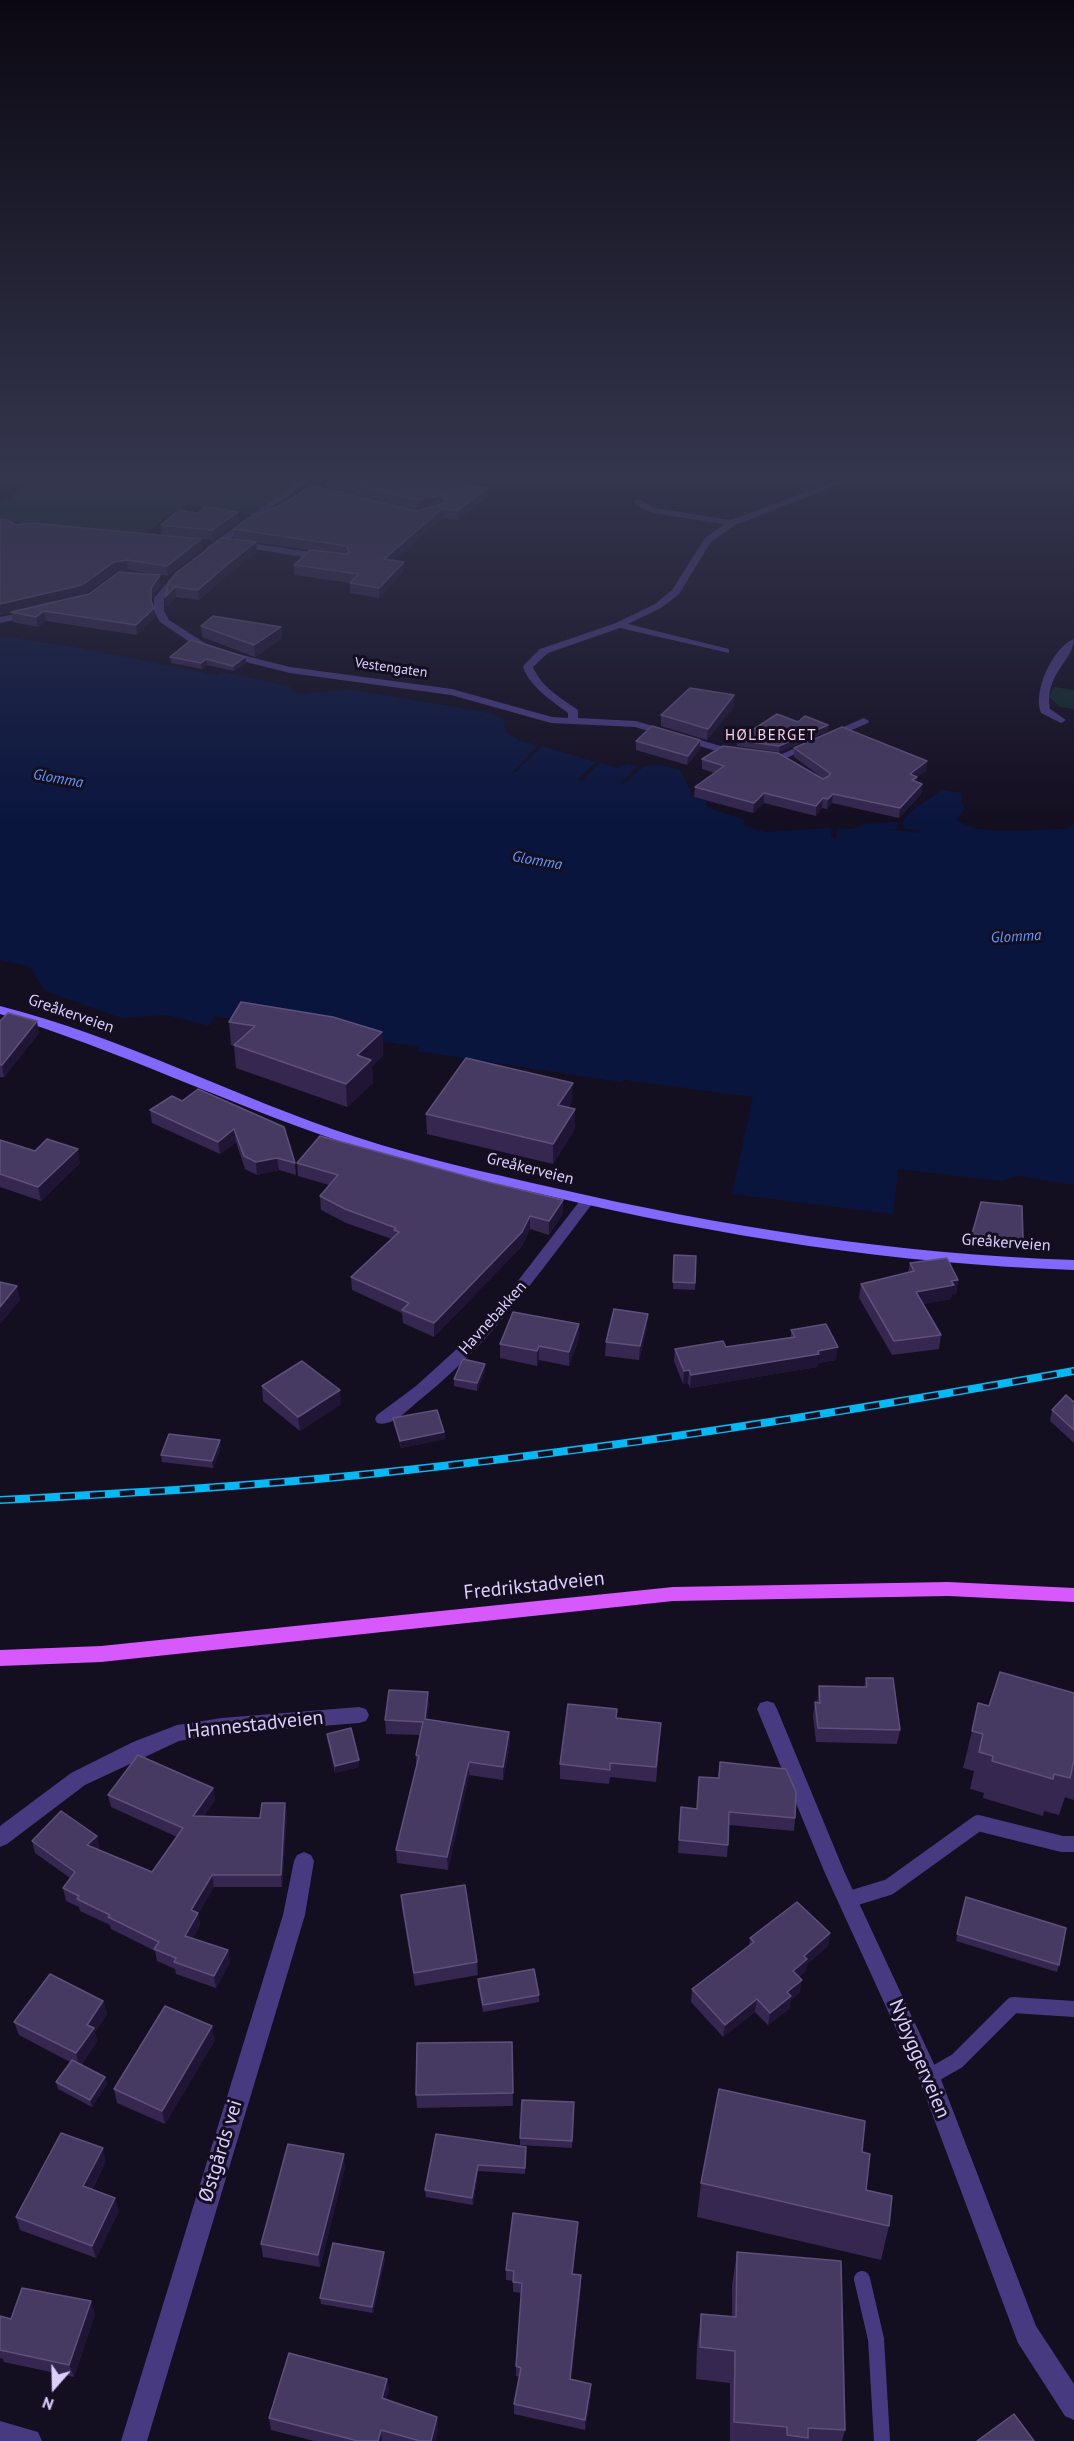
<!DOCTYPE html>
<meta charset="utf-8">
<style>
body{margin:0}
#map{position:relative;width:1074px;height:2441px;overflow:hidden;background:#140e21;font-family:"PT Sans",sans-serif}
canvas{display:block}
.north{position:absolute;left:24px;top:2357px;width:60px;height:60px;-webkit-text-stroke:4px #140e21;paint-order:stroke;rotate:200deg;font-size:16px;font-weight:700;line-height:24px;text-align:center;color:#dbcffe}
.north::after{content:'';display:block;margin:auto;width:21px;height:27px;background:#dbcffe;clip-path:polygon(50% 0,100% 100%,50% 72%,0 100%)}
</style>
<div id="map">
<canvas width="1074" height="2441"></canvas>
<div class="north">N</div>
</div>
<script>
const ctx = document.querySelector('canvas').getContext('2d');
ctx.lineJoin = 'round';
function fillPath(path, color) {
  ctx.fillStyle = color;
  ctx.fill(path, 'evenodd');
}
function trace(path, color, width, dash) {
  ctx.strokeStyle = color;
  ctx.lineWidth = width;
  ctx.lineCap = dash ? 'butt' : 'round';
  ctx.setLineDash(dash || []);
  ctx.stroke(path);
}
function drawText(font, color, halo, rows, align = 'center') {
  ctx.font = font + ' "PT Sans",sans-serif';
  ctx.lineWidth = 6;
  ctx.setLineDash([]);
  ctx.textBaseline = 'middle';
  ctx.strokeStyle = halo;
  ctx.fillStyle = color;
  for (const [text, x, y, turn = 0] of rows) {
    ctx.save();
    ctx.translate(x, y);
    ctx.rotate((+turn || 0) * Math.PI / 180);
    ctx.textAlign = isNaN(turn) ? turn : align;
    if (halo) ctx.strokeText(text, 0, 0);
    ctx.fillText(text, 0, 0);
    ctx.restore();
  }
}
fillPath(new Path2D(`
 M34,481h269l-51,34 -65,-10 -14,6 -32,27 -141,-18v-16z
 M1054,687l20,3v19l-14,-2 -11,-10z`), '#11282b');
fillPath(new Path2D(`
 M0,636l80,12 136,27 4,-3 70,14v4l10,4 49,-5 141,24 13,6 3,13 14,9 18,4 -25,27h3l26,-26 54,16 -18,17 4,2 18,-18 18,5 10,-4 10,2 -18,17 4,1c22,-22 25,-22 56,-14l14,27 13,4 -1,6 39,13 -2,5 22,7 66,-4v10l5,1 1,-11 15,1 13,-5 33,-2v7h-11l32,4v-3l-15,-1 -1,-9 11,-11 28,-19 19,3 3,17 -8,9c21,19 81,10 110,10l8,-5v361l-56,-9 -18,5 -102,-12 -5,45 -161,-20 21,-97 -129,-17 -3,2 -204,-31 2,-4 -205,-31 -5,10 -43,-11 -45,3 -76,-27 -16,-25 -29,-6z`), '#0a153e');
trace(new Path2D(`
 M850,1899l39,-12 89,-64 84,21h12
 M929,2077l28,-16 56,-56 61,4
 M862,2279l14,60 6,102`), '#473a80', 16);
fillPath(new Path2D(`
 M299,481h9l-96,71h-6v-4z
 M836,481h12l-113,44 -24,17 -32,52 -18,14 -33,16 101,25v4l-109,-25 -72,25 -15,14c8,20 28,31 45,43v8l58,3 88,26 19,2v4h-20l-88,-26 -84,-4 -100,-28 -161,-22 -64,-16 -29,-10 -37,-25 -6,-11v-13l24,-28h6v4l-20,24v13l5,9 36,23 29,10 56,14 162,22 100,28 16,1v-5c-17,-13 -37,-25 -45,-46l1,-2 16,-16 76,-26 39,-19 17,-14 33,-52 19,-14 -72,-11 -17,-9v-4h6l13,8 77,12z
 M237,541l86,13 5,3 -5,3 -89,-14 -2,-2z
 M31,611l3,1v4l-34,7v-6z
 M1074,639c0,21 -30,35 -24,70l16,11 -5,3 -20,-10c-9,-21 12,-66 33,-74z
 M864,718l5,3 -1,2 -84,36 -4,1 -5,-3z
 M587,1196l7,5 -2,3c-55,72 -104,143 -176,199 -10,9 -25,24 -39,20l-2,-4 2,-4 39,-29 54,-49 47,-55 65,-84z
 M767,1701l7,2 3,6 67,162 96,206 96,249 38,58v36l-9,-4 -47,-73 -99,-264 -95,-208 -67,-162 3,-6z
 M359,1707l7,2 3,6 -3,6 -7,2 -137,11 -43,7 -94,44 -78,59 -7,3v-21l71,-53 62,-31 44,-17 45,-7z
 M304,1852l7,3 3,6 -9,54 -158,526h-26l162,-526 11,-54 3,-6z
 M0,2421l38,11 4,9h-42z`), '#473a80');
fillPath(new Path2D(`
 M0,1006c123,31 236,92 356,131 63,21 129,35 194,50 173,40 346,67 524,73v10c-180,-6 -355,-34 -529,-75 -67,-15 -135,-30 -200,-52 -117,-39 -227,-93 -345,-129z`), '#8268fc');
fillPath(new Path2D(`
 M948,1582l126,6v14l-126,-6 -275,5 -572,61 -101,4v-16l101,-4 572,-59z`), '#d758fc');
const rail = new Path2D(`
 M0,1500c136,-7 272,-15 407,-30 224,-24 446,-59 667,-99`);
trace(rail, '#05b9f5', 8);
trace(rail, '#140e21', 5, [15]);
fillPath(new Path2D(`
 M326,481h139l-5,2 28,14 -30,23 -15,-2 -49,42 10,2v9l-25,27 -29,-5v-10l-56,-8v-10l16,-15 -76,-11 -1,-10 26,-14 158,-4 10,-3 -9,2 -91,-23z
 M0,519l16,6 185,14 1,10 -34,27 -40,-6 -12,2 -33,23 -83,20z
 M239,521l-26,19 -51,-5 -1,-10z
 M256,542l1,10 -27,21 -31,27 -23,-3 -10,10 3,-25z
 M161,585l-9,13v5l2,5 1,9 -18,18 -91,-14 -8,6 -25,-5 -2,-10z
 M201,626l80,1 1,11 -27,19 -53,-20z
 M170,657h75l1,6 -12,8 -27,-6 -5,4 -31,-6z
 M734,695v11l-27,34 -46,-14v-11z
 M798,722l30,3 -1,6 -48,21 -42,-6v-6z
 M636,741l64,8 -13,16 -51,-15z
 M794,748l132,23 -9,6v5l5,2 -1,10 -22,24 -67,-15 -5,6 -5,-1 -6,8 -52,-13 -11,10 -59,-16 1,-10 20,-14 -13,-4v-10l122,20 -30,-22z
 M0,1021l39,12 -35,44h-4z
 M229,1022l153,10 1,23 -11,11 1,17 -26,24 -111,-39 -2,-22 -3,-1z
 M172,1096l123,67 1,12 -17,-5 -22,5 -12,-6 -9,-27 -16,12 -68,-31 -2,-13z
 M572,1102l-3,5 6,22 -22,35 -126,-30 -1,-20z
 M0,1140l35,11 45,12 -39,38 -41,-14z
 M297,1163l266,50 -14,22 -19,-6 -8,17 -88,91 -31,-14 -1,-10 -50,-23 -1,-13 41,-38 -46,-16 -25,-13 -1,-14 9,-11 -31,-9z
 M972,1234l51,5 -1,7 -51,-5z
 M674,1255l22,1 -1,34 -22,-1z
 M910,1263l48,17 -2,14h-4l-1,5 -28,5 18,31 -2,14 -47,6 -33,-57 2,-14 47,-11z
 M647,1328l-8,32 -34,-4 1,-14z
 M791,1330l45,30 -18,3 -1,4 -127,21 -2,-5 -5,1 -9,-23 1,-12 51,-2 65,-9z
 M579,1338l-10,28 -30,-6 -2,6 -37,-8v-14z
 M485,1364v7l-8,20 -23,-5v-7z
 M262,1386l79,18 -41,27 -37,-30z
 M1074,1402v41l-24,-22 2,-11z
 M393,1418l51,14 1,7 -44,9 -7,-23z
 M221,1447l-8,21 -51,-6 -1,-7z
 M866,1678l34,52 -3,14 -81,-2 -3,-26 2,-14h2l2,-16 45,1z
 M1074,1693v107l-9,-3 -6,18 -15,-4 -1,5 -60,-18 1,-5 -14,-4 4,-18 -11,-3 9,-37 17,-25z
 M429,1705l-2,15 82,12 1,13 -7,35 -34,-5 -21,95 -51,-7 -1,-13 20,-84v-11l4,-20 -34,-1 -1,-14z
 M617,1709l-1,9 44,19 -4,45 -46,-5 -1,7 -49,-5v-15z
 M327,1734l32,33 -24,6 -7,-32z
 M720,1762l75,56 -1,13 -65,-6 -2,32 -49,-4 3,-46 16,2 21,-31z
 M213,1788l2,12 -12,17 57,1 25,-15 2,12 -5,72h-68l-16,27 2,11 -7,13 35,12 2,12 -14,26 -40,-14 -1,-5 -18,-8 -2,-10 -44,-22 -1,-4 -30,-14 -1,-4 -13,-6 -3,-13 7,-10 -35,-25 -3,-12 65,-5 2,12 -1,2 54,22 25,-35 -66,-30 -3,-12z
 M401,1895l76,67 1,13 -63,11 -13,-77z
 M966,1897l93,68 -2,7 -101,-31z
 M830,1933l-2,13 -21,18 -2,8 -6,5 1,15 -9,8 -2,9 -21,16 -13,-13 -32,25 -32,-35 1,-13 57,-43 1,-8z
 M478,1979l61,16v7l-56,10 -5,-26z
 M103,2001l4,13 -12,18 2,9 -16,24 24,12 2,7 -15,23 -34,-18 -2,-7 14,-20 -51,-27 -5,-13z
 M215,2040l-50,84 -48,-21 -3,-14z
 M512,2042l1,64 -96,2 -1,-13z
 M574,2102l-2,46 -52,-3v-7z
 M436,2134l90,13 -1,27 -47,-3 -5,34 -47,-8 -1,-7z
 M862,2152l4,38 23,36 -8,34 -184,-43 4,-34z
 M106,2161l-14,29 27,21 -23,47 -76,-28 -4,-13z
 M345,2167l-25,100 -57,-10 -2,-13z
 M577,2232l-5,42 9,1v10l-10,94 20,15 -6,36 -71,-16v-10l6,-27 -4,-1v-10l5,-73 -8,-1v-11l-7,-1v-10z
 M737,2252l108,178 -3,11h-112v-58l-34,-4 1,-33 4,-32 31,2v-31z
 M385,2259l-12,54 -52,-9 -1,-6z
 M95,2314l-21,63 -70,-15 -1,-3 -3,-1v-41l11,2z
 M387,2379l2,12 -3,8 51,18 1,12 -3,12h-121l-43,-11 -2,-12z`), '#35274f');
fillPath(new Path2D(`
 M446,481h19l-19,9z
 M488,488v9l-30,23 -1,-9z
 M441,495l1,10 -24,5v-10z
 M443,508v10l-59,51v-10z
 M238,512l1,9 -26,19 -1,-10z
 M201,539l1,10 -34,27 -1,-10z
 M256,542l1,10 -27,21 -31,27 -1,-10 31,-27z
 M127,560l1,10 -12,2 -33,23 -83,20v-11l114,-42z
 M404,562v9l-25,27v-10z
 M160,575l1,10 -9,13v12l2,-2 1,9 -18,18 -1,-10 15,-24v-13z
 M175,587l1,10 -10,10 -1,-10z
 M44,611l2,10 -8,6 -2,-10z
 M281,627l1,11 -27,19 -1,-12z
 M245,657l1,6 -12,8 -1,-5z
 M206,659l1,6 -5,4 -1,-6z
 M734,695v11l-27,34 1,-11z
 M828,725l-1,6 -48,21v-6z
 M700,740v9l-13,16 1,-9z
 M927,761l-1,10 -9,6 -1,10 -6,-13z
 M922,784l-1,10 -22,24 1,-10z
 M764,793v10l-11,10 1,-10z
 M833,794l-1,9 -5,6 1,-10z
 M823,798l-1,10 -6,8v-10z
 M37,1021l2,12 -35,44 -2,-12z
 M382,1032l1,23 -11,11 1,17 -26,24 -1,-23 11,-29z
 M573,1083l-1,19 -14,23v-20z
 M575,1109v20l-22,35v-20z
 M234,1129l2,13 -16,12 -2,-12z
 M78,1149l2,14 -39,38 -3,-14z
 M277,1158l2,12 -22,5 -1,-13z
 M563,1200v13l-14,22v-14z
 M530,1216v13l-8,17 -88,91v-14z
 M958,1280l-2,14h-4l-1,5 -37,7 2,-14 35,-11z
 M17,1286l3,14 -20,25v-18z
 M648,1314l-1,14 -8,32 1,-14z
 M579,1324v14l-10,28v-14z
 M539,1346v14l-2,6v-15z
 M838,1347l-2,13 -18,3 -1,4 -127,21 1,-13z
 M485,1364v7l-8,20v-8z
 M689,1370l-1,13 -5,1 1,-13z
 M340,1390l1,14 -41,27 -2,-14z
 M444,1432l1,7 -44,9 -1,-7z
 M220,1440l1,7 -8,21 -1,-7z
 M428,1692l1,13 -3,28 -1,-14z
 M509,1732l1,13 -7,35v-13z
 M359,1760v7l-24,6v-7z
 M469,1762v13l-21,95 -1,-13z
 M213,1788l2,12 -20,29 -2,-13z
 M285,1803l2,12 -5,72 -1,-12z
 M97,1836l2,12 -9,9 -3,-12z
 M212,1875l2,12 -16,27 2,11 -12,23 -3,-12 6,-26z
 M830,1933l-2,13 -21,18 -2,8 -14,11 2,-12 11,-15z
 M228,1950l2,12 -14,26 -2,-12z
 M802,1980l-2,12 -9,8 -2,9 -21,16 2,-12 17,-21z
 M757,1999l-2,13 -32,25 2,-12z
 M103,2001l4,13 -12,18 2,9 -18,26 -3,-14 11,-28z
 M212,2026l3,14 -50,84 -3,-13z
 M105,2077l2,7 -15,23 -2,-7z
 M103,2148l3,13 -19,38 -4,-13z
 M344,2154l1,13 -25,100 -2,-12z
 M478,2165v6l-5,34 -1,-7z
 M115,2198l4,13 -23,47 -4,-12z
 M384,2252l1,7 -12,54 -1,-6z
 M581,2275v10l-11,104v-10z
 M91,2301l4,13 -21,63 -5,-12z
 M387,2379l2,12 -6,19 -1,-12z
 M591,2384v10l-6,36v-10z
 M437,2417l1,12 -3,12h-4z
 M381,2430l1,11h-4z`), '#201535');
const building = new Path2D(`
 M339,481h107l42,7 -31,23 -14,-3 -59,51 20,3 -25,26 -29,-5 9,-9 -65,-9 16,-15 36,4 3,-2 -2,-6 -114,-17 21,-15 5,1 27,-13 27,-17 104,26 31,-9 -7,-7 -23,5z
 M205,507l33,5 -26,18 -51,-5 18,-15 19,3z
 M0,519l8,1 8,5 16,-2 169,16 -34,27 -40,-6 -13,2 -32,23 -82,19z
 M222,538l34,4 -27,21 -31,27 -23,-3 -10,10 4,-15 7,-9z
 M119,572l41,3 -9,13v13l3,7 -18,17 -92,-14 -8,6 -25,-5 78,-18z
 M213,616l68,11 -27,18 -53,-19z
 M191,640l54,17 -12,9 -27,-7 -5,4 -31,-6z
 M690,688l44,7 -26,34 -47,-14z
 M777,714l21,8 7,-6 23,9 -49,21 -42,-6z
 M652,726l48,14 -12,16 -52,-15z
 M842,727l85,34 -17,13 7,3 -5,3 10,4 -22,24 -67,-14 -5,5 -5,-1 -7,8 -52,-13 -10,10 -59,-16 29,-21 -22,-7 21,-13 55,7 45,26 6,-3 1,-3 -36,-25z
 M241,1002l92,15 49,15 -25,23 14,5 -25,24 -112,-39 21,-19 -26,-4z
 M8,1013l29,8 -35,44h-2v-44z
 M466,1058l107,25 -15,22 17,4 -22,35 -127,-30z
 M198,1089l86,38 11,36 -18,-5 -21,4 -12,-6 -10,-27 -16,13 -68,-32 22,-14 10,5z
 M320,1136l164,45 79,19 -14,21 -19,-5 -8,16 -88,91 -32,-13 7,-7 -58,-26 48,-45 -5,-2 2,-2 -51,-19 -25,-13 18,-21 -41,-12z
 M47,1139l31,10 -40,38 -38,-13v-34l35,11z
 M981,1202l41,4 1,33 -51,-5z
 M674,1255l22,1 -1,27 -22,-1z
 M947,1258l11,22 -7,1 3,4 -38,7 25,43 -47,6 -33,-57 53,-13 -4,-8z
 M0,1282l17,4 -17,21z
 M614,1309l34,5 -8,32 -34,-4z
 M513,1312l66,12 -10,28 -30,-6 -2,5 -37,-7z
 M826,1324l12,23 -20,4 1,3 -128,21 -2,-5 -5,1 -9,-22 48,-8 3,6 69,-10 -4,-7z
 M463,1359l22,5 -8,19 -23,-4z
 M302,1361l38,29 -42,27 -36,-31z
 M1066,1395l8,7v28l-22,-20z
 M437,1410l7,22 -44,9 -7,-23z
 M169,1434l51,6 -8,21 -51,-6z
 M1000,1672l74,21v67l-4,18 -16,-4 -1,5 -61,-18 1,-5 -14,-4 4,-18 -11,-3 6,-28 11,3z
 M866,1678h27l7,52 -82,-2 -3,-26 5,1 -1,-17 48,1z
 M389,1690l39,2 -3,27 84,13 -6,35 -34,-5 -22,95 -51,-7 23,-94 -3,-1 7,-33 -38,-2z
 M568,1704l49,5 -1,9 45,5 -5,44 -46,-4v7l-50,-6z
 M351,1728l8,32 -24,6 -8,-32z
 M138,1755l75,33 -20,28 67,2 2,-15h23l-4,72h-69l-21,35 7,3 -13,23 43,14 -14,26 -40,-14 2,-4 -22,-9 5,-7 -51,-25 2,-2 -33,-16 2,-3 -16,-8 12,-16 -43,-31 29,-30 36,25 -10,9 65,27 31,-44 -75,-33z
 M720,1762l66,7 10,23 -1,26 -66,-6 -1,33 -49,-5 2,-33 16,2 2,-32 20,1z
 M465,1885l12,77 -63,11 -13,-78z
 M966,1897l100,31 -7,37 -102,-31z
 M797,1902l33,31 -26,23 3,3 -14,12 9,9 -15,12 4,4 -21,17 -13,-14 -32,26 -33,-36 62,-47 -4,-4z
 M534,1969l5,26 -56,10 -5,-26z
 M50,1974l53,27 -16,24 7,3 -18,25 -62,-31z
 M165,2006l47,20 -50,85 -48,-22z
 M512,2042l1,51 -97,2 1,-52z
 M72,2060l33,17 -15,23 -34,-18z
 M719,2089l146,32 -3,31 8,2 -4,36 26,6 -3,30 -188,-43z
 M522,2100l52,2 -2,39 -52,-3z
 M61,2133l42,15 -20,38 32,12 -23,48 -76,-29z
 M436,2134l90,13 -1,21 -47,-3 -6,33 -47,-8z
 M288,2144l56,10 -26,101 -57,-11z
 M513,2213l65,9 -6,52 9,1 -11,104 21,5 -6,36 -71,-16 7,-36 -5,-2 6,-83 -9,-1 1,-11 -8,-1z
 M333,2243l51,9 -12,55 -52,-9z
 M737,2252l104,9 4,169 -37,-2v10l-21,-3v-8l-53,-5 1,-71 -35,-4 1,-33 35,3z
 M22,2288l69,13 -22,64 -69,-15v-34l11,3z
 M289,2353l98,26 -5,19 55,19 -6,24h-11l-39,-11 -3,11h-20l-89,-23z
 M1014,2414l20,27h-57z`);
fillPath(building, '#463962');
trace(building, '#5e507a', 1.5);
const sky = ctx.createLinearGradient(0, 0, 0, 823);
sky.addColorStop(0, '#0b0812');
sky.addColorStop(0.58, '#34364e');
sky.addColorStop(1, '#34364e00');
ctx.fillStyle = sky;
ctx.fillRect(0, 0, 1074, 823);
drawText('14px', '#dbcffe', '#140e21', [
 ["Vestengaten",391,668,8]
]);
ctx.letterSpacing = '1.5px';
drawText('15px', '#fed1e7', '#140e21', [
 ["HØLBERGET",771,736]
]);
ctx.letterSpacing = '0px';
drawText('italic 15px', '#5f9cfc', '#140e21', [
 ["Glomma",58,779,10],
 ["Glomma",537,861,10],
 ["Glomma",1016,937,-3]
]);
drawText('16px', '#dbcffe', '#140e21', [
 ["Greåkerveien",71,1014,19],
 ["Greåkerveien",530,1169,14],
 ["Greåkerveien",1006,1243,4],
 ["Havnebakken",493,1318,-48]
]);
drawText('20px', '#dbcffe', '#140e21', [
 ["Fredrikstadveien",534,1586,-6],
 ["Hannestadveien",255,1725,-6],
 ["Nybyggerveien",919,2059,67],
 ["Østgårds vei",221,2151,-73]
]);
</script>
